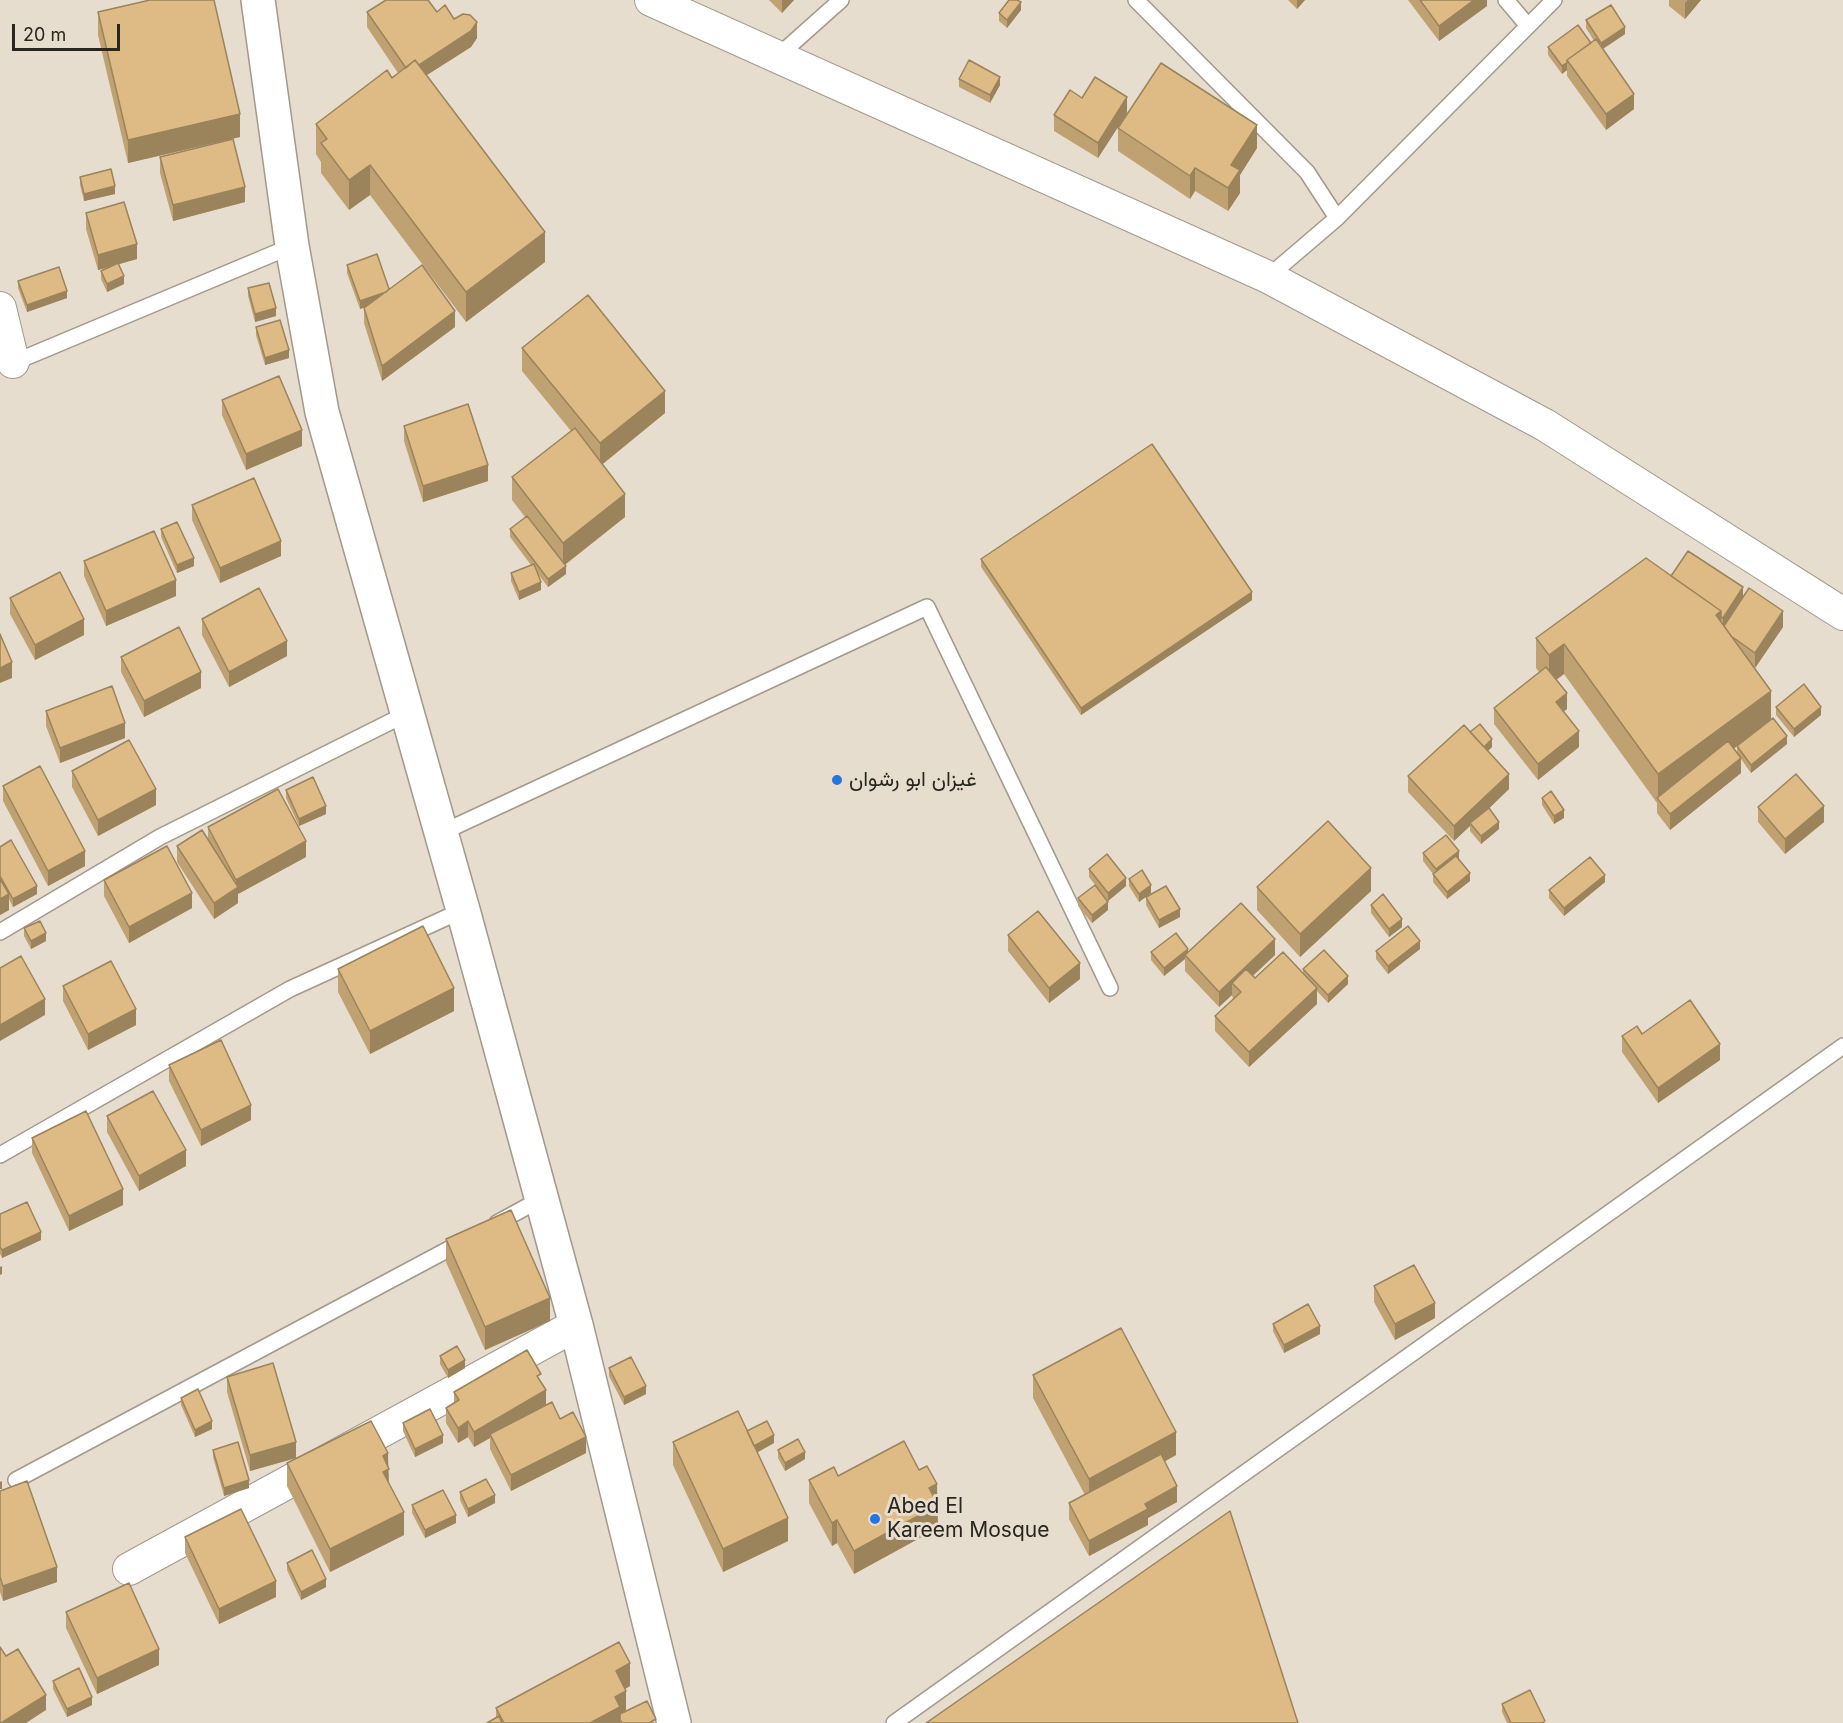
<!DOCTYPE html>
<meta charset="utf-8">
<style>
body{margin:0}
#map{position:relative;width:1843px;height:1723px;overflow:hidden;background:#e7ddce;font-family:Inter,sans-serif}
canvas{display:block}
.scale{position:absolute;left:12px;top:24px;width:108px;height:27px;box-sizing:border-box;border:3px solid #29251f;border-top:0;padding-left:8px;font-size:18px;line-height:21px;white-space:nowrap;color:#29251f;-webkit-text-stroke:4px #e7ddce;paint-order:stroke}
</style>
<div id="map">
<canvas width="1843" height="1723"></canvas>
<div class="scale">20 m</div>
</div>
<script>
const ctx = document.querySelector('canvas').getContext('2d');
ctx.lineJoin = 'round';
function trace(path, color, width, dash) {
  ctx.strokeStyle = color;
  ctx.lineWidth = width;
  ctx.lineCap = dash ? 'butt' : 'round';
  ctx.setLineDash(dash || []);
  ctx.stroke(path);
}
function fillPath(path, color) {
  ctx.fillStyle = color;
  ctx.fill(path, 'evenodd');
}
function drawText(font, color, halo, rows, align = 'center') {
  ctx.font = font + ' Inter,Vazirmatn,sans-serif';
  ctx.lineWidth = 6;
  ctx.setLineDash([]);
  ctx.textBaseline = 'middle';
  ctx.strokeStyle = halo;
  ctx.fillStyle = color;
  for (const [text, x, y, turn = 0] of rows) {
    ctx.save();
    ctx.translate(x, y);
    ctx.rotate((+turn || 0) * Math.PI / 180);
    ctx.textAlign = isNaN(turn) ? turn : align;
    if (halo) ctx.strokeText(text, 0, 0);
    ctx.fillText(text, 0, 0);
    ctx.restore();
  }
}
const lane = new Path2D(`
 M1136,0l171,172 30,46
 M1506,0l22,26
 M776,58l65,-58
 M1268,277l69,-59 217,-218
 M10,364l282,-118
 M441,833l486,-226 183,381
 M0,932l160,-95 248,-124
 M0,1155l290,-166 173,-79
 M497,1223l44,-24
 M16,1480l446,-238
 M894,1723l949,-677`);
const street = new Path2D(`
 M651,0l617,277 277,148 298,189
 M0,308l13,54
 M129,1569l447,-244`);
const secondary = new Path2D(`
 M258,0l34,246 30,166 141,498 113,415 98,398`);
trace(lane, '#a2998b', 18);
trace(street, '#a2998b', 34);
trace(secondary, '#a2998b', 36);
trace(lane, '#fff', 15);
trace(street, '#fff', 32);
trace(secondary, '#fff', 33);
fillPath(new Path2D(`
 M769,0h25l-12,13z
 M1288,0h17l-8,9z
 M1408,0h79v6l-48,35z
 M1669,0h32l-16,19 -16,-13z
 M1021,10l-14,18 -8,-7v-8z
 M98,12l142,125 -112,26 -30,-128z
 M367,12h70l17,7 23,19 -6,9 -44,28 118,187 -79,60 -96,-127 -21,15 -28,-37v-11l-5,-8v-30l82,-51 -31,-46z
 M1586,20l39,14 -22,15 31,60 -28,21 -39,-54v-6l-5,4 -14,-19v-8l43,-4 3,-2 -8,-13z
 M959,79l41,6 -10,18 -31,-16z
 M1082,98l45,15 -29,45 -44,-27v-16z
 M1118,128l139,20 -17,27v18l-12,18 -33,-20 -5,8 -72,-48z
 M160,157l85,45 -72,19 -13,-48z
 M80,177l35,17 -31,7 -4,-16z
 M86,213l51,46 -18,5 5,20 -17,8 -6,-13v-8l6,-3 -9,2 -12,-41z
 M347,265l42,24 66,38 -73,54 -18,-58v-15l1,-1 -5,2 -13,-36z
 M18,281l49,17 -40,14 -9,-24z
 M248,288l28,28 -21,6 -7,-26z
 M256,327l33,31 -24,7 -9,-30z
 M522,348l143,65 -62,51 22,53 -60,48 1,9 -18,13 -10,-13 3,16 -22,10 -8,-19v-8l20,-8 -21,-28v-8l15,-12 -13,-17v-23l59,-46 -49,-60z
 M222,400l80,46 -56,24 -24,-55z
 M404,426l84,55 -65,21 -19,-61z
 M192,505l89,51 -61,27 -28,-63z
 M161,529l33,37 -17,7 -16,-36z
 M981,559l271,41 -171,115 -100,-148z
 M84,561l92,35 -70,30 -22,-50z
 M1671,576l72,21 40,30 -28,41 -2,-1 18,52 16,25 -36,29 -10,-14v14l-71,57 -13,-17v-10l-93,-129 -8,6 11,29 -3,2 15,36 -41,33 -44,-56v-16l45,-36 -3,-4v-30zM1742,743l-5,3v7l-3,-4z
 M10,598l74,37 -49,25 -25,-46z
 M202,619l85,37 -58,31 -27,-52z
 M121,657l80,31 -57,29 -23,-45z
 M1776,707l45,8 -27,22 -18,-22z
 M46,711l79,27 -65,25 -14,-37z
 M1470,732l22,15 -4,4 21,38 -20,19 10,21 -18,15 -11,-13v-5l-16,15 -46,-49v-16z
 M72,771l84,34 -58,31 -26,-49z
 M3,786l82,80 -37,20 -45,-85z
 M286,790l40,24 -27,12 -13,-28z
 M1542,798l22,20 -10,6 -12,-19z
 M1758,807l66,15 -39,32 -27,-32z
 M208,827l98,30 -68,37v9l-24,16 -37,-57v-16l31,-6z
 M0,847l37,47 -24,13 -4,-8v11l-9,5z
 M1423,853l36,6 11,22 -23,18 -14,-17v-8l-10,-13z
 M1089,869l37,17 -18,15 -19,-24z
 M1129,879l22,14 -12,9 -10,-16z
 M104,880l88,28 -63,35 -25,-47z
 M1605,882l-41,34 -15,-18v-8z
 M1257,887l114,4 -71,66 -43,-47z
 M1146,897l34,20 -21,11 -13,-23z
 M1078,898l30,12 -16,13 -14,-17z
 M1371,905l31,22 -13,10 -18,-24z
 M24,928l22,13 -15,8 -7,-13z
 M1008,935l72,44 -31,24 -41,-52z
 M1420,949l-32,25 -12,-15v-8z
 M1151,952l124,3 -22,21 2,2 48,-4v-5l45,15 -20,19 -11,-12v13l-68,63 -34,-36v-15l18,-17 -1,-4 -13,12 -34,-36v-12l-21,17 -13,-16z
 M338,969l116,42 -84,43 -32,-62z
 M63,986l73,39 -48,25 -25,-49z
 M1622,1036l98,24 -62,43 -36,-51z
 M169,1065l82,55 -50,26 -32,-65z
 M107,1116l79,50 -47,25 -32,-59z
 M32,1138l91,67 -54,26 -37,-78z
 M0,1214l41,26 -39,18 -2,-4z
 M446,1239l104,82 -65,29 -39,-88z
 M1374,1286l61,32 -40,22 -21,-38z
 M1273,1324l47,10 -36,19 -11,-22z
 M440,1356l25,12 -17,10 -8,-14z
 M609,1368l37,26 -22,11 -15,-29z
 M1033,1375l143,80 -12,7 13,40 -29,16v7l-59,31 -20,-37v-16l16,-8 -52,-97z
 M227,1377l69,81 -46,13 -23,-79z
 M541,1382l5,23 14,14 26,34 -75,38 -21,-42v-11l-16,9 -6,-10 -10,6 -12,-20v-15l8,-5v-11z
 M181,1398l31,31 -17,8 -14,-32z
 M403,1423l40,20 -28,14 -12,-26z
 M747,1431l27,12 -17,9 31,89 -65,31 -50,-107v-23z
 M213,1450l36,38 -25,8 -11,-39z
 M778,1450l27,9 -20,12 -7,-13z
 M287,1463l101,3 1,16 15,53 -74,37 -43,-86z
 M838,1476l99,27 1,25 -84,46 -17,-31 -5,3 -23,-43v-23z
 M0,1491l57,91 -54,19 -3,-9z
 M460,1492l35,11 -27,14 -8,-17z
 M412,1505l44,18 -31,15 -13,-25z
 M185,1537l91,60 -57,27 -34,-71z
 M287,1563l39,24 -25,13 -14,-30z
 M66,1612l93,53 -62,29 -31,-66z
 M53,1681l39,24 -25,12 -14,-28z
 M630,1686l-5,3 1,22 30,12h-169l9,-5v-10z
 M1502,1704l43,19h-38l-5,-11z`), '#bfa172');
fillPath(new Path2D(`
 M782,0h12l-12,13z
 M1297,0h8l-8,9z
 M1474,0h13v6l-48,35v-15z
 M1688,0h13l-16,19v-16z
 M1021,2v8l-14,18v-8z
 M477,22v16l-6,9 -63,40v-15z
 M1625,27v7l-24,16v-7z
 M1567,63v7l-5,4v-8z
 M1000,77v8l-10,18v-8z
 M1634,94v15l-28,21v-16z
 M1127,97v16l-29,45v-15z
 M240,114v23l-112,26v-23z
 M1257,125v23l-17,27v18l-12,18v-23l3,-23z
 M370,165v30l-21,15v-30z
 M1195,168v23l-5,8v-23z
 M115,186v8l-31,7v-7z
 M245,187v15l-72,19v-16z
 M545,232v30l-79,60v-30z
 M137,244v15l-39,11v-15z
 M124,276v8l-17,8v-8z
 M390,290v8l-30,11v-8z
 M67,291v7l-40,14v-7z
 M276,308v8l-21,6v-8z
 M455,311v16l-73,54v-15z
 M289,350v8l-24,7v-7z
 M665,391v22l-65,53v-23z
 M302,430v16l-56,24v-16z
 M488,465v16l-65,21v-16z
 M625,494v23l-62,49v-23z
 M281,541v15l-61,27v-15z
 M194,558v8l-17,7v-8z
 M566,566v8l-18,13v-8z
 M176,580v16l-70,30v-15z
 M541,582v8l-22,10v-8z
 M1743,587v16l-20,28v-13z
 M1252,592v8l-171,115v-7z
 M1721,611v30l-5,-26z
 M1783,611v16l-28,41v-15z
 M84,619v16l-49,25v-15z
 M287,641v15l-58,31v-15z
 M1564,644v30l-15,11v-30z
 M12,662v16l-12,5v-15z
 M201,672v16l-57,29v-16z
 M1771,691v30l-111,81 -2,-3v-25z
 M1567,693v16l-11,8v-15z
 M1821,707v8l-27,22v-8z
 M125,723v15l-65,25v-15z
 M1579,731v16l-41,33v-16z
 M1787,736v8l-36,29v-8z
 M1492,739v8l-11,10v-8z
 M1741,758v15l-71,57v-16z
 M1509,774v15l-37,36 -2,-2v3l-16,15v-15z
 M156,789v16l-58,31v-16z
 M326,806v8l-27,12v-7z
 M1824,806v16l-39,32v-15z
 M1564,810v8l-10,6v-8z
 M1499,822v7l-18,15v-8z
 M306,841v16l-68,37v9l-24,16v-16l22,-14v-9z
 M85,851v15l-37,20v-15z
 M1459,851v8l-23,18v-8z
 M1371,868v23l-71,66v-23z
 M1470,873v8l-23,18v-7z
 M1605,875v7l-41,34v-8z
 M1126,878v8l-18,15v-8z
 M1151,885v8l-12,9v-8z
 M37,886v8l-24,13v-8z
 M192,893v15l-63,35v-16z
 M9,894v16l-9,5v-16z
 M1108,902v8l-16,13v-8z
 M1180,909v8l-21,11v-8z
 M1402,919v8l-13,10v-8z
 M46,933v8l-15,8v-8z
 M1275,939v16l-37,34 -6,-6v12l-13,12v-15z
 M1420,941v8l-32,25v-8z
 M1188,949v7l-3,-1v4l-21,17v-8z
 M1080,963v16l-31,24v-15z
 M1348,976v8l-20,19v-8z
 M454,988v23l-84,43v-23z
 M1317,988v16l-68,63v-15z
 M45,999v16l-45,26v-16z
 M136,1009v16l-48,25v-16z
 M1720,1044v16l-62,43v-15z
 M251,1105v15l-50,26v-16z
 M186,1150v16l-47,25v-15z
 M123,1189v16l-54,26v-15z
 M41,1232v8l-39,18v-8z
 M2,1266v8l-2,1v-8z
 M550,1298v23l-65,29v-23z
 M1435,1303v15l-40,22v-16z
 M1320,1326v8l-36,19v-8z
 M465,1360v8l-17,10v-8z
 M646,1386v8l-22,11v-8z
 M546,1390v15l-56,29v4l-16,9v-15z
 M212,1421v8l-17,8v-7z
 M468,1421v16l-10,6v-15z
 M1176,1432v23l-87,47v-23z
 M443,1435v8l-28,14v-8z
 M774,1435v8l-23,13v-8z
 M586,1437v16l-75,38v-16z
 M296,1442v16l-46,13v-16z
 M805,1452v7l-20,12v-8z
 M388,1453l1,39 -6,3v-39z
 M249,1480v8l-25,8v-8z
 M2,1481v8h-2v-7z
 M937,1484l1,44 -84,46v-23l75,-63z
 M1177,1486v16l-29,16v7l-59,31v-15l56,-37z
 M495,1495v8l-27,14v-8z
 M404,1512v23l-74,37v-23z
 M456,1515v8l-31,15v-8z
 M788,1518v23l-65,31v-23z
 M837,1520v23l-5,3v-23z
 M57,1567v15l-54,19v-15z
 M326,1579v8l-25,13v-8z
 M276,1581v16l-57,27v-15z
 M159,1649v16l-62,29v-16z
 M630,1663v23l-14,8v-23z
 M626,1691v23l-6,3v6h-30l25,-26z
 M46,1695v15l-20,13h-25z
 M92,1697v8l-25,12v-8z`), '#9b835c');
const building = new Path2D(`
 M150,0h64l26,114 -112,26 -30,-128z
 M386,0h42l9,12 8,-7 9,14 9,-5 7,1 7,7 -6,9 -52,34 -4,-5 -9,8 -39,-56z
 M1009,0h8l4,2 -14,18 -8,-7z
 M1420,0h54l-35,26z
 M1611,5l14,22 -24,16 -15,-23z
 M1578,25l13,18 -24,17v3l-5,3 -14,-19z
 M1596,39l38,55 -28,20 -39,-54z
 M415,60l130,172 -79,60 -96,-127 -21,15 -28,-37 6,-4 -11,-15 71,-54 5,8z
 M969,60l31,17 -10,18 -31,-16z
 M1161,63l96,62 -26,40 9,5 -12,18 -33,-20 -5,8 -72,-48z
 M1095,77l32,20 -29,46 -44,-28 16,-25 12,8z
 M233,139l12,48 -72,18 -13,-48z
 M111,169l4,17 -31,8 -4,-17z
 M124,202l13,42 -39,11 -12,-42z
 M377,254l12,35 -3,3 -26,9 -13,-36z
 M118,263l6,13 -17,8 -6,-13z
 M422,265l33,46 -73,55 -18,-58z
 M59,267l8,24 -40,14 -9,-24z
 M269,283l7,25 -21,6 -7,-26z
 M588,295l77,96 -65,52 -78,-95z
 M280,320l9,30 -24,8 -9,-31z
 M279,376l23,54 -56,24 -24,-54z
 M468,404l20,61 -65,21 -19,-60z
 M575,428l50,66 -62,49 -51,-66z
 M1152,444l100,148 -171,116 -100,-149z
 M254,478l27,63 -61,27 -28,-63z
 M527,516l39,50 -18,13 -38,-50z
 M177,522l17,36 -17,7 -16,-36z
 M154,531l22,49 -70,31 -22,-50z
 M1688,551l55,36 -20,31 -2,-1v-6l-50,-35z
 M1646,558l75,53 -5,4 55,76 -113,83 -94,-130 -15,11 -13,-17z
 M534,564l7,18 -22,10 -8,-19z
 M60,572l24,47 -49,26 -25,-47z
 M259,588l28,53 -58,31 -27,-53z
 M1749,588l34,23 -28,42 -24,-17 -7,-10z
 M179,627l22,45 -57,29 -23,-44z
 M0,634l12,28 -12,6z
 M1546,667l21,26 -11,9 23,29 -41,33 -44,-56z
 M1804,684l17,23 -27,22 -18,-22z
 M112,686l13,37 -65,25 -14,-37z
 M1773,718l14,18 -36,29 -14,-19z
 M1480,724l12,15 -8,8 -14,-15z
 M1464,725l45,49 -55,52 -46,-50z
 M129,740l27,49 -58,31 -26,-49z
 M1728,741l13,17 -71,56 -13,-16z
 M40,766l45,85 -37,20 -45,-85z
 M1796,774l28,32 -39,33 -27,-32z
 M313,777l13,29 -27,13 -13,-29z
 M278,789l28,52 -70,39 -28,-53z
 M1551,791l13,19 -10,6 -12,-18z
 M1489,808l10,14 -18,14 -11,-13z
 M1328,821l43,47 -71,66 -43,-47z
 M202,830l36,57 -24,16 -37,-57z
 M1446,835l13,16 -23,18 -13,-16z
 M11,840l26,46 -24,13 -13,-23v-29z
 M167,846l25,47 -63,34 -25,-47z
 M1107,854l19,24 -18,15 -19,-24z
 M1456,856l14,17 -23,19 -14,-18z
 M1590,857l15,18 -41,33 -15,-18z
 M1142,870l9,15 -12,9 -10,-15z
 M0,879l9,15 -9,5z
 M1095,885l13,17 -16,13 -14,-17z
 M1166,886l14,23 -21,11 -13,-23z
 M1383,894l19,25 -13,10 -18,-24z
 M1241,903l34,36 -56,53 -34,-37z
 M1038,911l42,52 -31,25 -41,-53z
 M40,921l6,12 -15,8 -7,-13z
 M423,926l31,62 -84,43 -32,-62z
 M1408,926l12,15 -32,25 -12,-15z
 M1176,933l12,16 -24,19 -13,-16z
 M1324,950l24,26 -20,19 -25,-26z
 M1283,952l34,36 -68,64 -34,-36 26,-24 -9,-9 14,-14 9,9z
 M21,956l24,43 -45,26v-57z
 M111,961l25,48 -48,25 -25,-48z
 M1690,1000l30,44 -62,44 -36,-52 15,-10 5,8z
 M221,1040l30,65 -50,25 -32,-65z
 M153,1091l33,59 -47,26 -32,-60z
 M86,1111l37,78 -54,27 -37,-78z
 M27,1202l14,30 -39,18 -2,-3v-33z
 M511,1210l39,88 -65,29 -39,-88z
 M1414,1265l21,38 -40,21 -21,-38z
 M1308,1304l12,22 -36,19 -11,-21z
 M1121,1328l55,104 -87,47 -56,-104z
 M457,1346l8,14 -17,10 -8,-14z
 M527,1350l14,24 -4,2 9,14 -72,42 -6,-11 -10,7 -12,-20 13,-8 -5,-8z
 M631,1357l15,29 -22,11 -15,-29z
 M273,1363l23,79 -46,13 -23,-78z
 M198,1389l14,32 -17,9 -14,-32z
 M552,1402l8,17 13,-7 13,25 -75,38 -21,-41z
 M430,1409l13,26 -28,14 -12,-26z
 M738,1411l50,107 -65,31 -50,-107z
 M371,1421l17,32 -5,3 6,13 -6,3 21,40 -74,37 -43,-86z
 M767,1421l7,14 -20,11 -7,-15z
 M798,1439l7,13 -20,11 -7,-13z
 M904,1441l15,29 8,-4 10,18 -8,4 9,17 -84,46 -17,-31 -5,3 -23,-43 25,-13 4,9z
 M238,1442l11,38 -25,8 -11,-38z
 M1161,1454l16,32 -32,18 3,5 -59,32 -20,-38z
 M486,1479l9,16 -27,14 -8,-17z
 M27,1481l30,86 -54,19 -3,-9v-86z
 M443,1490l13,25 -31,15 -13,-25z
 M241,1509l35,72 -57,28 -34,-72z
 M1230,1511l68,212h-372z
 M312,1550l14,29 -25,13 -14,-29z
 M129,1583l30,66 -62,29 -31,-66z
 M619,1642l11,21 -14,8 10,20 -11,6 5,10 -30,16h-86l-8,-15z
 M0,1647l6,9 12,-7 28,46 -45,28h-1z
 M79,1668l13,29 -25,12 -14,-28z
 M1530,1690l15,31 -3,2h-31l-9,-19z
 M647,1701l9,18 -7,4h-27l-2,-3v-6z
 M499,1716l3,7h-15z`);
fillPath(building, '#debb84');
trace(building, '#9b835c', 1.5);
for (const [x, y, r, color] of [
 [837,780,6,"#2674df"],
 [875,1519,6,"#2674df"]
]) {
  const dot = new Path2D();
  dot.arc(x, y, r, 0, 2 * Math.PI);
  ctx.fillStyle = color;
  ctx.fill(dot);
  trace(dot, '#e7ddce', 2);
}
drawText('21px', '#29251f', '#e7ddce', [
 ["غيزان ابو رشوان",849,780],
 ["Abed El",887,1507],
 ["Kareem Mosque",887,1531]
], 'left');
</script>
